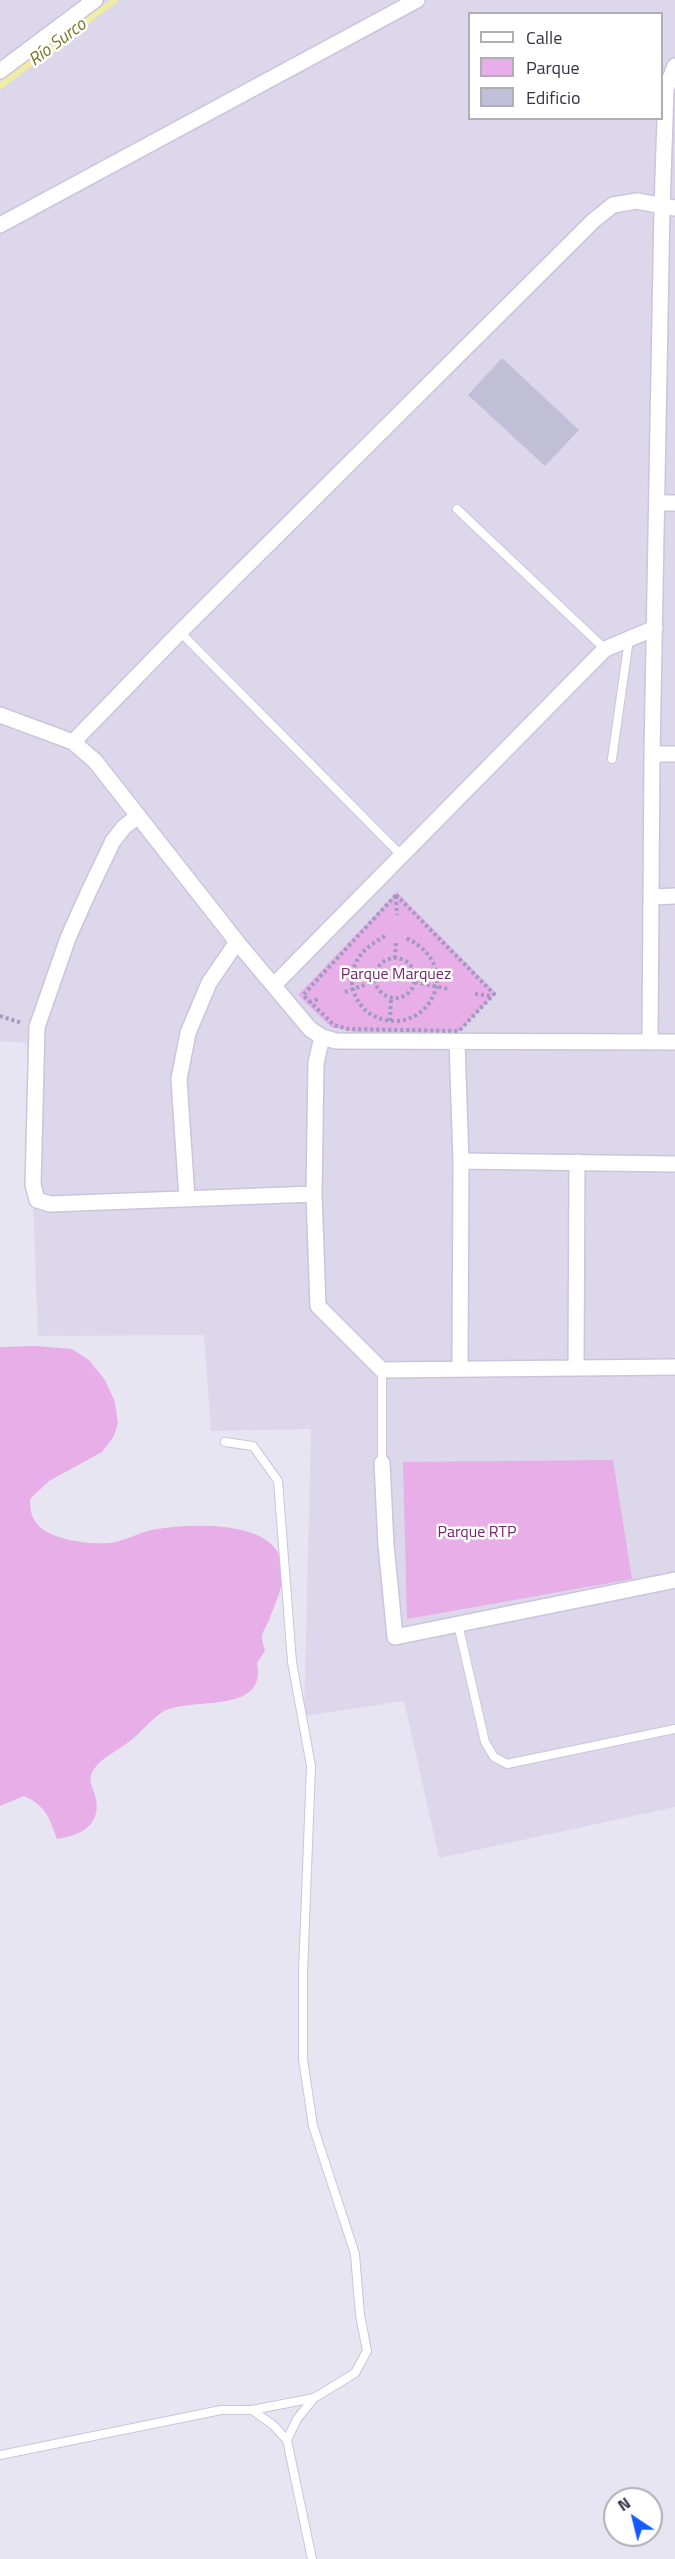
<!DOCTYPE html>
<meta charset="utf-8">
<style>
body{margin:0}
#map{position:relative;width:675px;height:2559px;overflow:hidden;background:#e8e5f3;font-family:"Titillium Web",sans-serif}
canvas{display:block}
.legend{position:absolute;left:468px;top:12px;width:195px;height:108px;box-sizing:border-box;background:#fff;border:2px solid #afaeb5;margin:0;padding:8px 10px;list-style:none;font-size:18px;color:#373545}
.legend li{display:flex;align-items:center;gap:12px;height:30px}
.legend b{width:30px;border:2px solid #afaeb5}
.north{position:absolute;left:603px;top:2487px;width:60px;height:60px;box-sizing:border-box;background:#fff;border:2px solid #afaeb5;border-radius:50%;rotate:325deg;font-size:16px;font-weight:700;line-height:24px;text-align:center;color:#373545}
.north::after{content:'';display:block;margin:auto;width:21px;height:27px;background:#155bfa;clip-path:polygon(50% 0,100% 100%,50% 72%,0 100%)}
</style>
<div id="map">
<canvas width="675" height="2559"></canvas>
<ul class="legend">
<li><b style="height:8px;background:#fff"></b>Calle</li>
<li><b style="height:16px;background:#e7aee7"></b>Parque</li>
<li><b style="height:16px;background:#c1bed7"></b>Edificio</li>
</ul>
<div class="north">N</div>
</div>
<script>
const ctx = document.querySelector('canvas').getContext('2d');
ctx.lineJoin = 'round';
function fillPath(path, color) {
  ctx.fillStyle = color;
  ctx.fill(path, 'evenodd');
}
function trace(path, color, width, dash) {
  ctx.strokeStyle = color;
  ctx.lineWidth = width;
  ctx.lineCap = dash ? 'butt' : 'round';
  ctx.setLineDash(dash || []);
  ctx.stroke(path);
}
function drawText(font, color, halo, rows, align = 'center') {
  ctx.font = font + ' "Titillium Web",sans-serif';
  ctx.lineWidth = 5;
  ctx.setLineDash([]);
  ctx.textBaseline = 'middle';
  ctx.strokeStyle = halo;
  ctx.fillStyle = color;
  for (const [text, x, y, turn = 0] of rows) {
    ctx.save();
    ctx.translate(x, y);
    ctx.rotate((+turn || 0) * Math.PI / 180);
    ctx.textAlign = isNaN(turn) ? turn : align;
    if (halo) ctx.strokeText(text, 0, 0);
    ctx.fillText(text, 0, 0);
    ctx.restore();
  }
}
fillPath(new Path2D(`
 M0,0h675v1807l-236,51 -35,-157 -100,15 7,-287 -100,2 -7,-96 -166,1 -11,-293 -27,-2zM470,14h192v104h-192z`), '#dcd7eb');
fillPath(new Path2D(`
 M397,892l99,101 -37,39h-104l-24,-5 -33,-32z
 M35,1346l37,3 17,11 16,20 10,22 3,21 -4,13 -12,16 -53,29 -19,18c0,10 1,18 8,26 14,16 59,21 78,17 12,-3 23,-9 35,-12 33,-6 112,-11 128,25 10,22 -2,44 -10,65 -2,5 -7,12 -7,17 0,4 2,10 3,14l-8,12c11,54 -70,32 -96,50 -12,8 -20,20 -31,28 -11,9 -28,16 -36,28 -8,11 0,19 2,30 5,27 -17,37 -39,40 -8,-22 -11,-33 -33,-43l-24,10v-459z
 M613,1460l19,119 -225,40 -4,-157z`), '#e7aee7');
trace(new Path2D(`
 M0,86l115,-86`), '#f0eca1', 6);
fillPath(new Path2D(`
 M502,358l77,72 -34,36 -77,-71z`), '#c1bed7');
const lane = new Path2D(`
 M457,509l148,140
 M180,632l222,224
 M612,759l17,-120
 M382,1370v93
 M225,1442l28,4 25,35 14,181 19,104 -8,207v86l10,67 42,128 5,61 7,36 -12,22 -41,25 -17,21 -10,21
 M458,1624l27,118 9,15 13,7 168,-35
 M252,2410l62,-12
 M0,2455l221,-45h31l21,15 14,15 25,119`);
const street = new Path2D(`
 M0,71l95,-71
 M0,225l417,-225
 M658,503h17
 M0,715l73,27 22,19 142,181 73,87 12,8 14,4 339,1
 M73,742l107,-110 413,-411 20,-16 24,-4 38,7
 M652,754h23
 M137,817l-13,10 -11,14 -24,50 -21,47 -31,89 -4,158 4,15 13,4 264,-10
 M652,897l23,-1
 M274,985l331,-336 50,-21
 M322,1037l-6,26 -2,131 4,112 64,64 293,-3
 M457,1042l4,119 -1,206
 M650,1042l2,-288 10,-547 4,-118 9,-23
 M461,1161l214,3
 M187,1198l-8,-119 9,-46 21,-50 28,-41
 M576,1367l1,-205
 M382,1463l4,82 9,92 280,-57`);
trace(lane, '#cac5dc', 10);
trace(street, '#cac5dc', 18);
trace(new Path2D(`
 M396,895l98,99 -35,37 -111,-2 -14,-4 -31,-30z
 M396,896l1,19
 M385,936c-19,11 -33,22 -33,45 0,12 7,25 17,32 52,33 102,-44 37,-75
 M375 978a20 20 0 1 1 40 0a20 20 0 1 1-40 0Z
 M395,958l1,-16
 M415,982l33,7
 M345,992l30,-11
 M475,994l16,2
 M309,1002l9,-3
 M0,1016l22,7
 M390,1021l1,-23`), '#a099c0', 4, [3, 3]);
trace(lane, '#fff', 8);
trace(street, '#fff', 15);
drawText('16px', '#77286a', '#fff', [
 ["Parque Marquez",396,975],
 ["Parque RTP",477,1533]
]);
drawText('italic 18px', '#797624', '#fff', [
 ["Río Surco",58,43,-37]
]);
</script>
